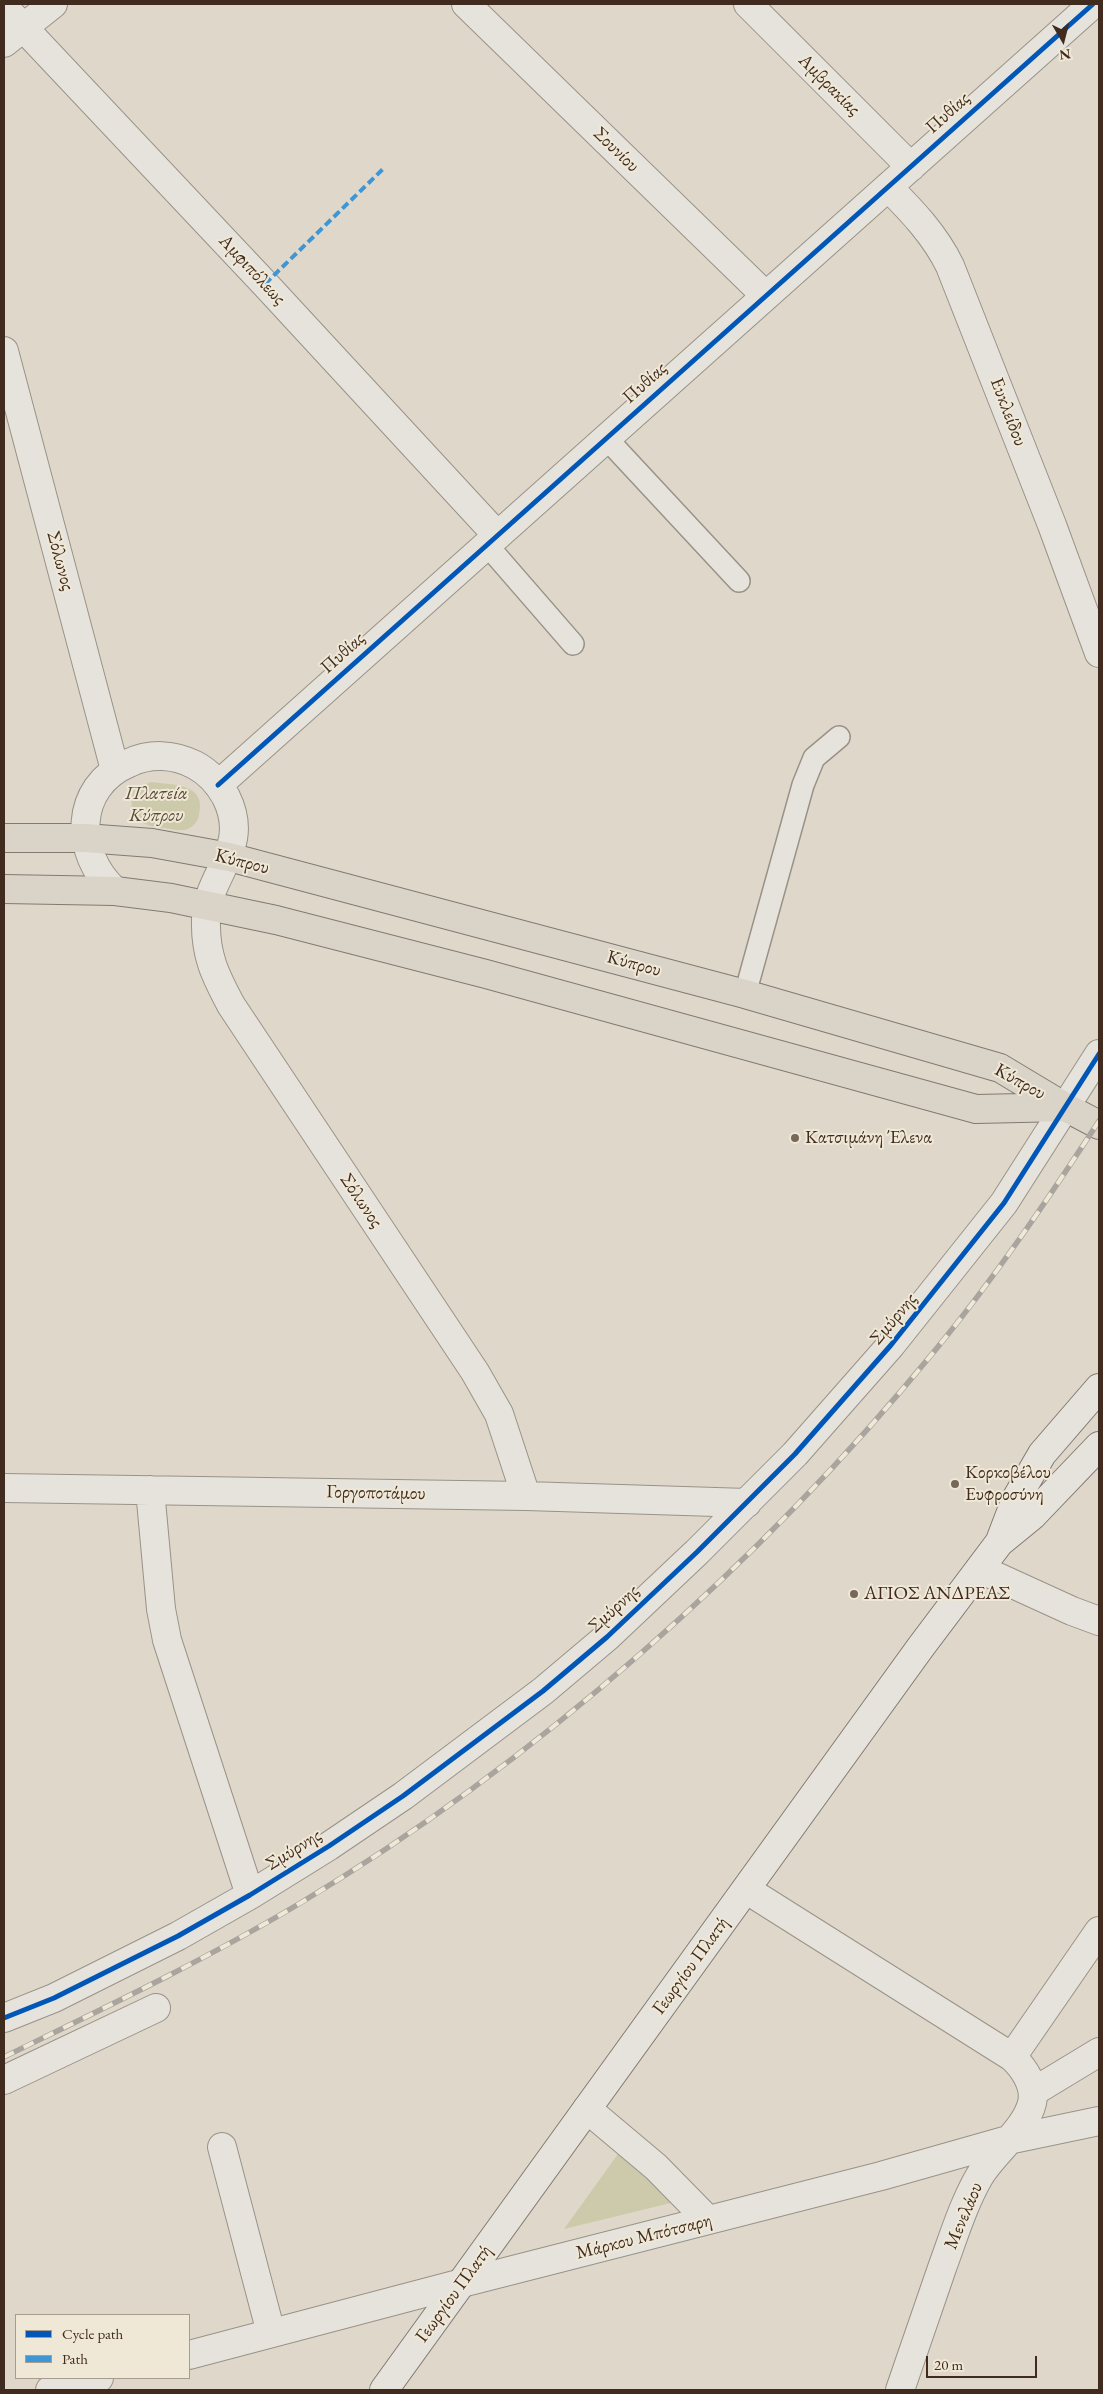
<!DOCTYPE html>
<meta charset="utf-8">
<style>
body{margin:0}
#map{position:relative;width:1103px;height:2394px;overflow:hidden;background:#dfd8ca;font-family:"EB Garamond",serif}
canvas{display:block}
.frame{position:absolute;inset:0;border:5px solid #402b1e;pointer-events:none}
.legend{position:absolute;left:15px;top:2314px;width:175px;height:65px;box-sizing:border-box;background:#efe8d7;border:1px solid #a99c8d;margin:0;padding:6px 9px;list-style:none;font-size:15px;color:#402b1e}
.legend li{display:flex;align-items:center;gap:10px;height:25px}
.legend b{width:25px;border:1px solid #a99c8d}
.north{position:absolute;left:1038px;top:15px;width:50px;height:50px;-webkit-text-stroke:4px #efe8d7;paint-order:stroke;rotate:172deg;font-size:14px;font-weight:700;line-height:20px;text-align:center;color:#402b1e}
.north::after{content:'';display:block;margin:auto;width:18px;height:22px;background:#402b1e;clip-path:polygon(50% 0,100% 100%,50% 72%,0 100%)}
.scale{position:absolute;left:926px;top:2356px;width:111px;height:22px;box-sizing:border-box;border:2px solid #402b1e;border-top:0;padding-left:6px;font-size:15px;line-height:18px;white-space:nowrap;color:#402b1e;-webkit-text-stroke:4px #efe8d7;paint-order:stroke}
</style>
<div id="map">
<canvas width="1103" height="2394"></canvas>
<div class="frame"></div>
<ul class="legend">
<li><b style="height:6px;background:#0057b8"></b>Cycle path</li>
<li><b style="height:6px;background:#3f96d5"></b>Path</li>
</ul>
<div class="north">N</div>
<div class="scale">20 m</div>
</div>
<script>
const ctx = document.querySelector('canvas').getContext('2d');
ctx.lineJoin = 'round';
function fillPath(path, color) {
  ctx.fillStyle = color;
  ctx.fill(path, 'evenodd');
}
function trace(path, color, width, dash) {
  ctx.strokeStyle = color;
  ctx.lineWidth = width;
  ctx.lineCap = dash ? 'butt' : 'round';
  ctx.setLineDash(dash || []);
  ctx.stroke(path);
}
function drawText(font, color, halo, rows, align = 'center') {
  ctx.font = font + ' "EB Garamond",serif';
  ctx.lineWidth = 4;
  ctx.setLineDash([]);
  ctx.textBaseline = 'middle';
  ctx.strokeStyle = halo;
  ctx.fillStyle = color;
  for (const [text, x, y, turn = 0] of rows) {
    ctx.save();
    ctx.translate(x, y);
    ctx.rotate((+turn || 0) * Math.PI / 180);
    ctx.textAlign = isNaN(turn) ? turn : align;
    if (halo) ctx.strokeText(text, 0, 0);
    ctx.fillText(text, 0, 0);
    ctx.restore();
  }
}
fillPath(new Path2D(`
 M151,782c22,3 56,1 48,33 -1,6 -5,11 -11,14 -7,3 -16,0 -23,-1 -26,-2 -39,-11 -31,-39z
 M618,2154l57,48 -111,27z`), '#cccaaa');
const service = new Path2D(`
 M606,438l133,143
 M487,545l86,99
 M745,994l58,-209 11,-27 25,-21`);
const minor = new Path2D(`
 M466,4l300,292
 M748,4l163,163
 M4,7l261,277 232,251
 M4,43l49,-39
 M888,187c24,24 47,48 62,79l102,259 47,128
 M4,351l111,419
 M218,785l875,-781
 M115,891c-41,-37 -42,-104 14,-128 21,-10 45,-9 66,2 13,7 24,19 31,32 26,52 -20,77 -20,123 -1,35 9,55 25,85l244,367 24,42 27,82
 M4,1488l522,8 221,7
 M150,1490l11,119 6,31 83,255
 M980,1569l92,42 27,10
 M747,1890l265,167c12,11 24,29 20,46 -6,26 -39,50 -53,74 -16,28 -26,61 -37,91 -14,41 -28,82 -42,122
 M4,2018l50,-20 124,-62 72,-41 79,-49 74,-50 140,-105 64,-54 90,-85 98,-98 96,-109 113,-142 95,-149
 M1012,2057l87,-126
 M4,2080l152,-72
 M1033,2092l66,-40
 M587,2109l69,58 52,53
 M222,2147l49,186
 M462,2283l419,-107 127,-36 91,-19`);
const tertiary = new Path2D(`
 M189,2355l273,-72
 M50,2390l49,-12`);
const secondary = new Path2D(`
 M1000,1541l16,-42 26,-45 57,-66
 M384,2390l536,-742 79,-105 33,-27 67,-70`);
const primary = new Path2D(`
 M4,838h81l67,5 77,14 516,137 255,74 65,39 34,18
 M4,889l111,2 56,7 105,22 210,54 490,135 89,-2`);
trace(service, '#999288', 24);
trace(minor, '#999288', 30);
trace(tertiary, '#999288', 30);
trace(secondary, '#827a71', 30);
trace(primary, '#827a71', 30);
trace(service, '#e6e3dc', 21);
trace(minor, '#e6e3dc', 28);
trace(tertiary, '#e6e3dc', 28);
trace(secondary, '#e6e3dc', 28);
trace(primary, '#dad3c7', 28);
const rail = new Path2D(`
 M4,2057c98,-48 199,-96 293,-152 238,-142 465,-343 640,-557 59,-72 111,-149 162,-227`);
trace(rail, '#a9a49e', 5.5);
trace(rail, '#efe8d7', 4, [11]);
trace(new Path2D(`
 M265,284l118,-115`), '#3f96d5', 4, [8, 4]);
trace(new Path2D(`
 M218,785l875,-781
 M4,2018l50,-20 124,-62 72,-41 79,-49 74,-50 140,-105 64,-54 90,-85 98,-98 96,-109 113,-142 95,-149`), '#0057b8', 5);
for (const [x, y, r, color] of [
 [795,1138,5,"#78685a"],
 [955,1484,5,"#78685a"],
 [854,1594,5,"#78685a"]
]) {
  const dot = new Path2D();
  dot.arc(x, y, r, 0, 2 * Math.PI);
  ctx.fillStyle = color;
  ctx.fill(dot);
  trace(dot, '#efe8d7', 2);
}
drawText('19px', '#402b1e', '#efe8d7', [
 ["Αμβρακίας",829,85,45],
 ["Πυθίας",948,113,-42],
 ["Σουνίου",616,150,44],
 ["Αμφιπόλεως",252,270,47],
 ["Πυθίας",645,383,-42],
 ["Ευκλείδου",1008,412,69],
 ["Σόλωνος",60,561,75],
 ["Πυθίας",343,653,-42],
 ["Κύπρου",242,862,14],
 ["Κύπρου",634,964,15],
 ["Κύπρου",1020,1082,29],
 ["Σόλωνος",361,1201,56],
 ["Σμύρνης",894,1319,-50],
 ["Γοργοποτάμου",376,1493,1],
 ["Σμύρνης",614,1609,-43],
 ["Σμύρνης",294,1850,-32],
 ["Γεωργίου Πλατή",691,1966,-54],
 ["Μενελάου",964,2216,-67],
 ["Μάρκου Μπότσαρη",644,2237,-14],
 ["Γεωργίου Πλατή",454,2294,-54]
]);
drawText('italic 19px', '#594835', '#efe8d7', [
 ["Πλατεία",156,794],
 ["Κύπρου",156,816]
]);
drawText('19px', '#402b1e', '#efe8d7', [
 ["Κατσιμάνη Έλενα",805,1138],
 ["Κορκοβέλου",965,1473],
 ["Ευφροσύνη",965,1495],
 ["ΑΓΙΟΣ ΑΝΔΡΕΑΣ",864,1594]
], 'left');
</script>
